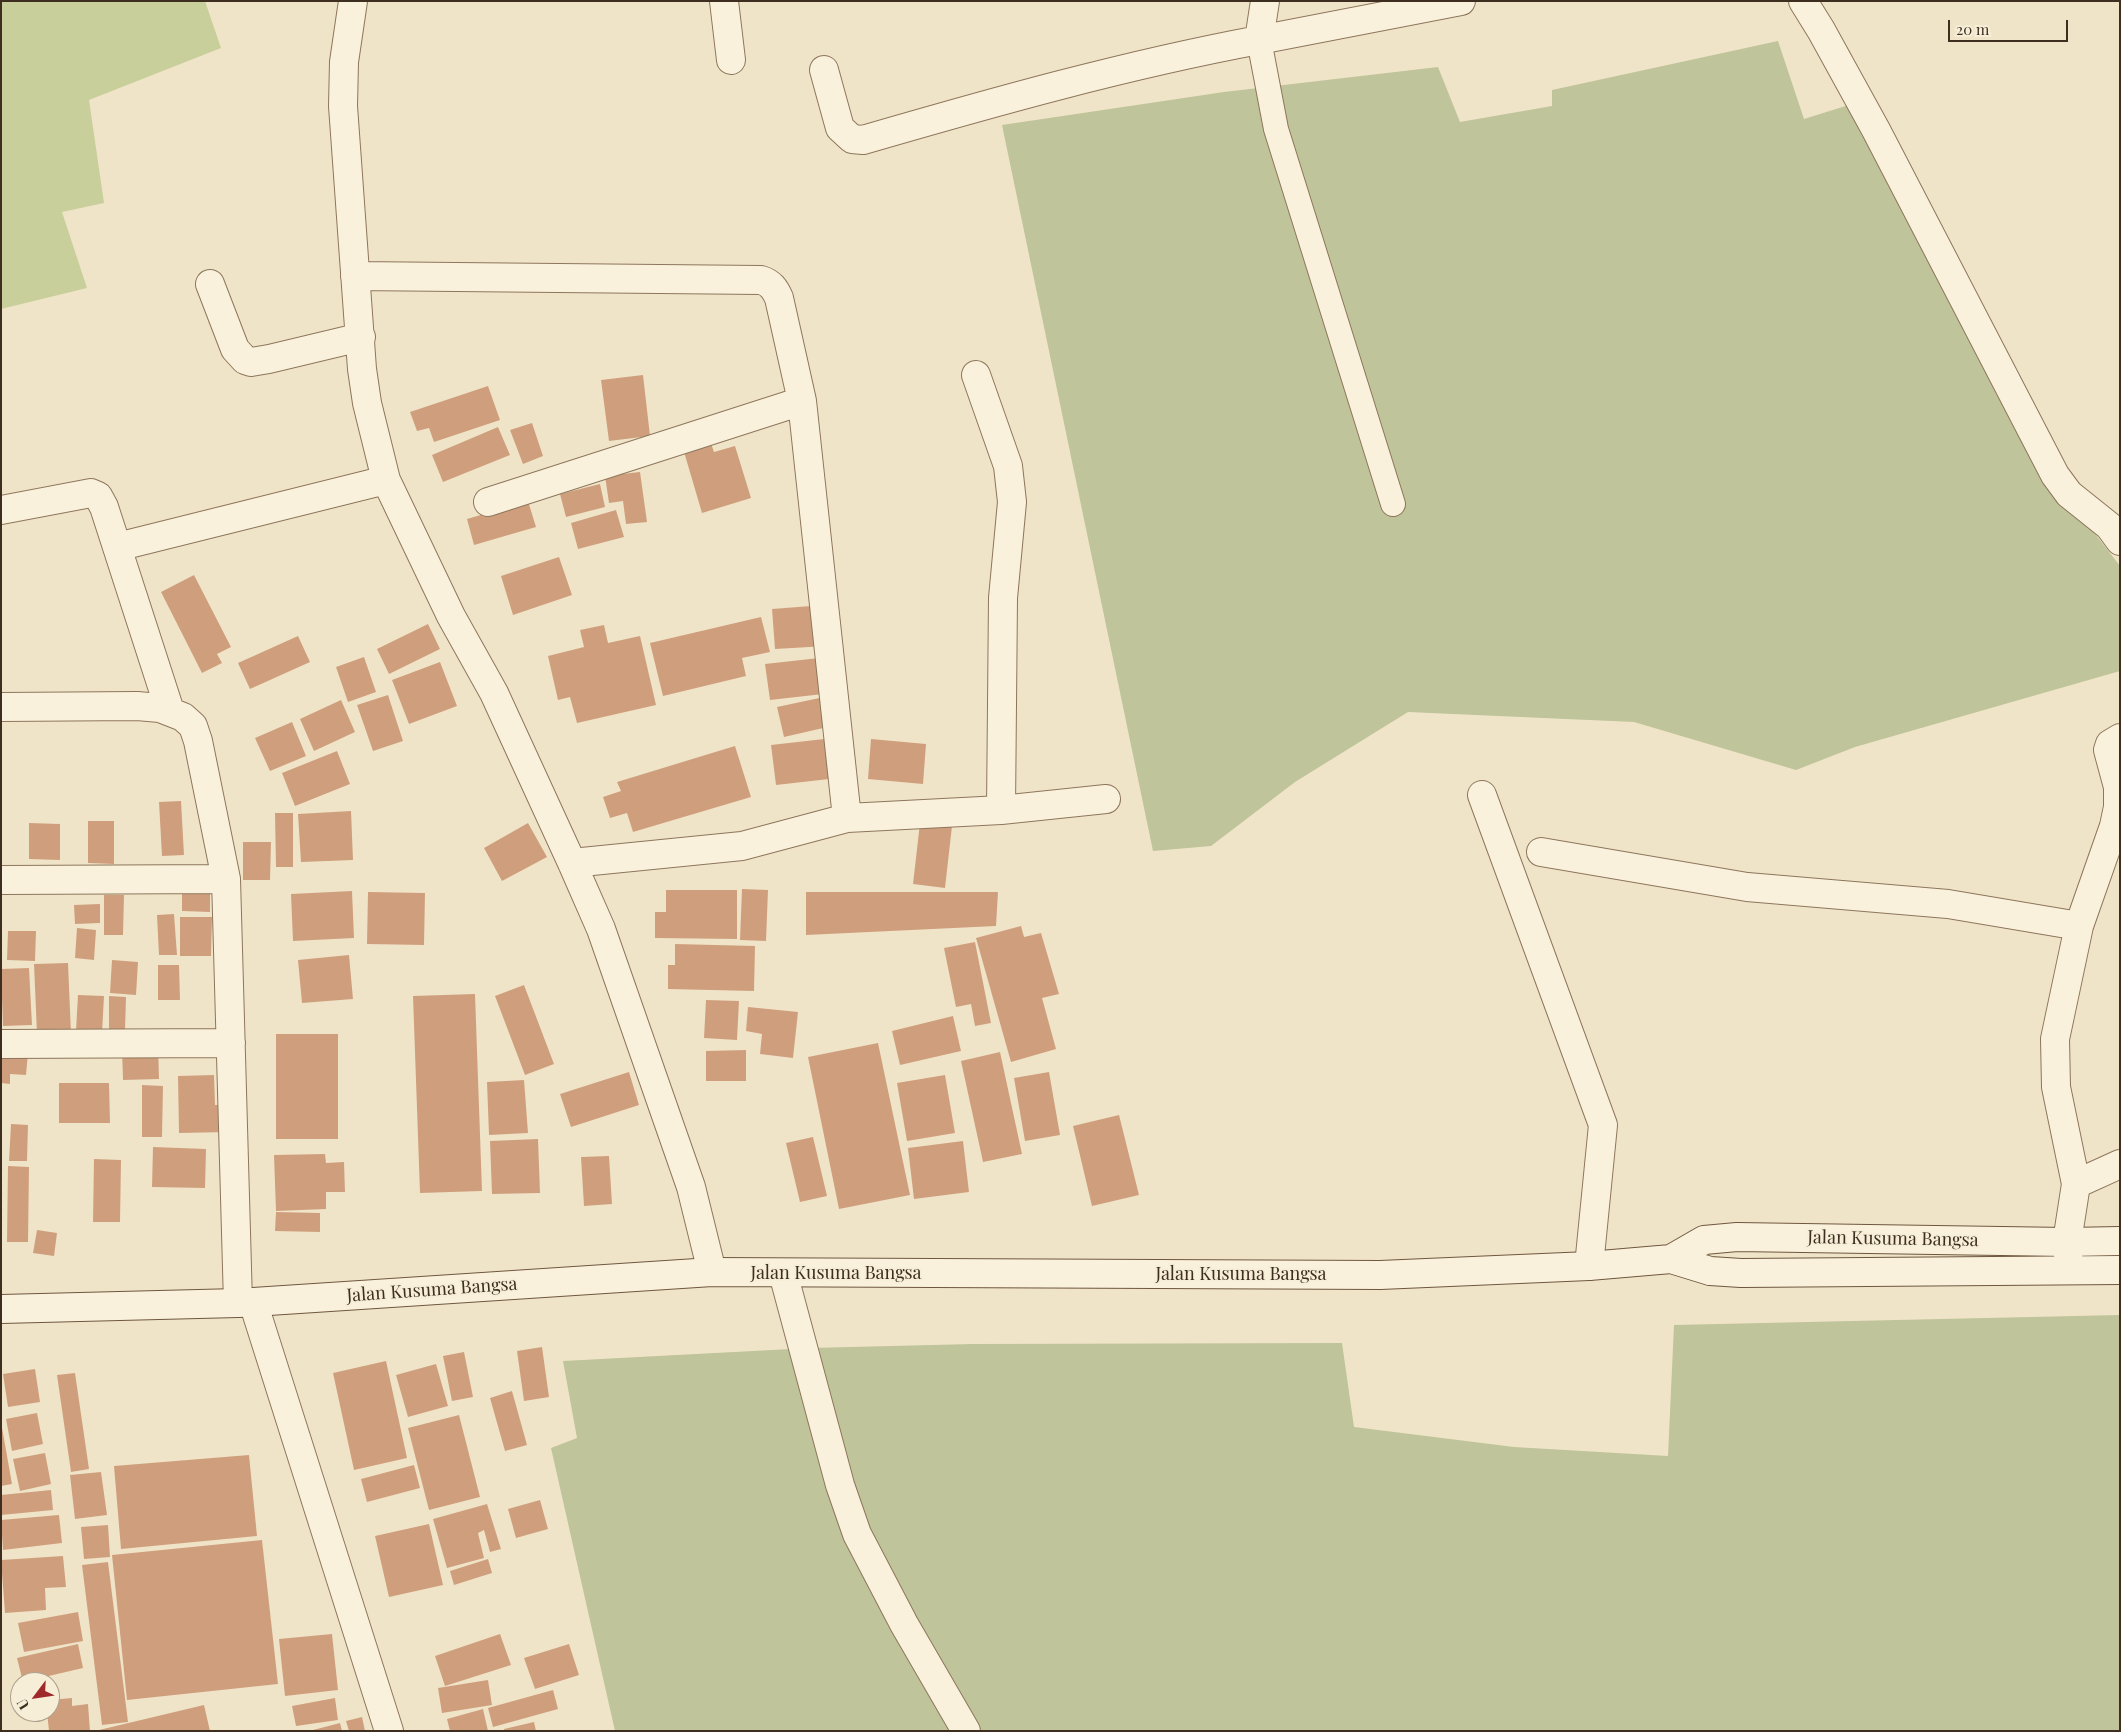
<!DOCTYPE html>
<style>
body{margin:0}
#map{position:relative;width:2121px;height:1732px;overflow:hidden;background:#f0e4c8;font-family:"Playfair Display",serif}
canvas{display:block}
.frame{position:absolute;inset:0;border:2px solid #3d2e20;pointer-events:none}
.north{position:absolute;left:10px;top:1672px;width:50px;height:50px;box-sizing:border-box;background:#f7eed8;border:1px solid #ada18e;border-radius:50%;rotate:239deg;font-size:14px;font-weight:700;line-height:20px;text-align:center;color:#3d2e20}
.north::after{content:'';display:block;margin:auto;width:18px;height:22px;background:#9e2a2b;clip-path:polygon(50% 0,100% 100%,50% 72%,0 100%)}
.scale{position:absolute;left:1948px;top:20px;width:120px;height:22px;box-sizing:border-box;border:2px solid #3d2e20;border-top:0;padding-left:6px;font-size:15px;line-height:18px;white-space:nowrap;color:#3d2e20;-webkit-text-stroke:4px #f7eed8;paint-order:stroke}
</style>
<div id="map">
<canvas width="2121" height="1732"></canvas>
<div class="frame"></div>
<div class="north">U</div>
<div class="scale">20 m</div>
</div>
<script>
const ctx = document.querySelector('canvas').getContext('2d');
ctx.lineJoin = 'round';
function fillPath(path, color) {
  ctx.fillStyle = color;
  ctx.fill(path, 'evenodd');
}
function trace(path, color, width, dash) {
  ctx.strokeStyle = color;
  ctx.lineWidth = width;
  ctx.lineCap = dash ? 'butt' : 'round';
  ctx.setLineDash(dash || []);
  ctx.stroke(path);
}
function drawText(font, color, halo, rows, align = 'center') {
  ctx.font = font + ' "Playfair Display",serif';
  ctx.lineWidth = 4;
  ctx.setLineDash([]);
  ctx.textBaseline = 'middle';
  ctx.strokeStyle = halo;
  ctx.fillStyle = color;
  for (const [text, x, y, turn = 0] of rows) {
    ctx.save();
    ctx.translate(x, y);
    ctx.rotate((+turn || 0) * Math.PI / 180);
    ctx.textAlign = isNaN(turn) ? turn : align;
    if (halo) ctx.strokeText(text, 0, 0);
    ctx.fillText(text, 0, 0);
    ctx.restore();
  }
}
fillPath(new Path2D(`
 M1,1h204l16,47 -132,52 15,103 -42,9 25,76 -86,21z`), '#c9cf9b');
fillPath(new Path2D(`
 M1778,41l26,78 48,-15 191,375 50,52 27,35v105l-265,76 -59,23 -162,-48 -226,-10 -113,70 -84,64 -58,5 -151,-726 222,-33 214,-25 22,55 92,-16v-16z
 M2120,1315v416h-1505l-64,-283 26,-10 -14,-77 247,-13 163,-4 369,-1 12,84 160,20 154,9 6,-131z`), '#bfc49a');
fillPath(new Path2D(`
 M643,375l7,61 -41,5 -8,-61z
 M488,386l12,34 -66,22 -5,-14 -12,3 -7,-19z
 M532,423l11,33 -20,8 -13,-34z
 M498,427l12,28 -67,27 -11,-27z
 M709,438l5,14 21,-6 16,52 -49,15 -20,-68z
 M640,472l7,50 -21,2 -3,-23 -14,2 -4,-27z
 M600,484l5,23 -39,10 -6,-23z
 M528,501l8,26 -62,18 -7,-26z
 M616,510l8,27 -46,12 -7,-26z
 M559,557l13,38 -59,20 -12,-39z
 M194,575l37,72 -14,7 5,9 -20,10 -41,-81z
 M824,605l3,41 -52,3 -3,-40z
 M761,617l9,35 -28,6 4,18 -83,20 -13,-53z
 M428,624l12,25 -51,25 -12,-25z
 M604,625l4,18 32,-7 16,69 -79,18 -7,-26 -12,3 -10,-44 36,-9 -4,-17z
 M298,636l12,26 -60,27 -12,-26z
 M364,657l12,35 -28,10 -12,-35z
 M819,658l4,36 -53,6 -5,-36z
 M440,662l17,44 -48,18 -17,-44z
 M388,695l15,46 -30,10 -16,-46z
 M824,697l8,29 -48,11 -7,-30z
 M341,700l14,32 -41,19 -14,-32z
 M292,722l14,34 -36,15 -15,-33z
 M833,738l5,40 -62,7 -5,-40z
 M871,739l55,5 -3,40 -55,-5z
 M735,746l16,51 -118,35 -6,-19 -17,5 -7,-21 18,-6 -4,-9z
 M337,751l13,33 -55,22 -13,-33z
 M181,801l3,54 -22,1 -3,-54z
 M351,811l2,49 -52,2 -3,-48z
 M275,813h18v54h-17z
 M88,821h26v43l-26,-1z
 M29,823l31,1v36l-31,-1z
 M528,823l19,34 -45,24 -18,-33z
 M920,823l32,3 -7,62 -32,-4z
 M243,842h28l-1,38h-27z
 M182,884l28,1v27l-28,-1z
 M742,889l26,1 -2,51 -26,-1z
 M666,890h71v49l-82,-1v-26h11z
 M352,891l2,47 -61,3 -2,-47z
 M368,892l57,1 -1,52 -57,-1z
 M806,892h192l-2,34 -190,9z
 M104,895h20l-1,40h-19z
 M100,904v19l-25,1 -1,-19z
 M174,914l3,41h-18l-2,-40z
 M180,917h32l-1,39h-31z
 M1021,926l3,11 17,-4 18,61 -17,4 14,51 -45,13 -35,-124z
 M77,928l19,2 -2,30 -19,-2z
 M8,931h28l-1,30 -28,-1z
 M975,942l16,81 -16,3 -4,-22 -15,3 -12,-59z
 M675,944l80,2 -1,45 -86,-2v-24h7z
 M349,955l4,44 -51,4 -4,-43z
 M112,960l26,2 -2,33 -26,-2z
 M68,963l3,71h-34l-3,-70z
 M158,965h21l1,35h-22z
 M29,968l3,57 -29,1 -2,-57z
 M524,985l30,79 -29,11 -30,-79z
 M475,994l7,197 -62,2 -7,-197z
 M78,995l26,1 -2,37 -26,-2z
 M109,996l17,1 -1,34 -16,-1z
 M706,1000l33,1 -2,39 -33,-2z
 M748,1007l50,5 -5,46 -33,-4 2,-20 -16,-3z
 M953,1016l8,35 -61,14 -8,-34z
 M276,1034h62v105h-62z
 M878,1043l32,152 -71,14 -31,-152z
 M158,1046l1,33 -36,1 -1,-32z
 M1,1050l27,3 -2,22 -16,-1v10l-9,-1z
 M746,1050v31h-40v-30z
 M1000,1052l22,102 -39,8 -22,-101z
 M629,1072l10,33 -68,22 -11,-33z
 M1049,1072l11,63 -35,6 -11,-63z
 M214,1075l1,30h12v27l-48,1 -1,-57z
 M945,1075l10,58 -48,8 -10,-58z
 M524,1080l4,53 -39,2 -2,-53z
 M59,1083h50l1,40h-51z
 M142,1085l21,1 -1,51h-20z
 M1119,1115l20,80 -47,11 -19,-80z
 M11,1124l17,1 -1,36h-18z
 M813,1137l14,59 -27,6 -14,-59z
 M538,1139l2,54 -48,1 -2,-53z
 M963,1141l6,51 -55,7 -6,-51z
 M153,1147l53,2 -1,39 -53,-1z
 M325,1154l1,9 18,-1 1,30h-19v17l-50,2 -2,-56z
 M609,1156l3,48 -28,2 -3,-49z
 M94,1159l27,1 -1,62h-27z
 M8,1166l21,1 -1,75h-21z
 M276,1212l44,1v19l-45,-1z
 M37,1230l20,3 -3,23 -21,-3z
 M542,1347l7,50 -25,4 -7,-50z
 M464,1352l9,45 -21,4 -9,-45z
 M386,1361l21,97 -53,12 -21,-97z
 M436,1364l12,42 -40,11 -12,-42z
 M35,1369l5,33 -32,5 -5,-33z
 M75,1373l14,96 -18,3 -14,-97z
 M512,1391l15,54 -22,6 -15,-53z
 M37,1413l6,31 -31,7 -6,-32z
 M459,1415l21,82 -51,13 -21,-82z
 M1,1422l11,62 -11,2z
 M45,1453l6,31 -31,7 -7,-32z
 M249,1455l8,81 -136,13 -7,-83z
 M414,1465l6,23 -53,14 -6,-23z
 M101,1472l6,43 -32,4 -5,-44z
 M51,1490l2,20 -52,5v-20z
 M540,1500l8,29 -32,9 -8,-29z
 M487,1504l14,45 -11,3 -6,-22 -6,3 6,25 -37,10 -14,-49z
 M59,1515l3,28 -59,7 -2,-30z
 M429,1524l14,61 -54,12 -14,-61z
 M108,1525l2,32 -26,2 -3,-32z
 M262,1540l16,144 -151,16 -15,-145z
 M63,1556l3,31 -21,1 1,22 -41,3 -4,-53z
 M488,1559l4,14 -38,12 -4,-14z
 M108,1562l20,160 -26,3 -20,-160z
 M78,1612l5,29 -59,11 -6,-29z
 M332,1634l6,56 -53,6 -6,-57z
 M500,1634l11,31 -66,21 -10,-30z
 M78,1644l5,24 -60,14 -6,-24z
 M569,1644l10,31 -44,14 -11,-31z
 M488,1680l4,25 -50,8 -4,-25z
 M553,1690l5,19 -65,18 -5,-19z
 M72,1698v8l16,-2 2,27h-41l-2,-19h3v-12z
 M335,1698l3,22 -42,6 -4,-20z
 M204,1705l6,26h-111v-1z
 M483,1709l5,22h-38l-3,-12z
 M362,1717l3,14h-16l-3,-10z
 M534,1722l2,9h-32v-2z
 M340,1723l2,8h-29v-1z`), '#cf9f7d');
const lane = new Path2D(`
 M1259,40l17,89 117,375`);
const street = new Path2D(`
 M353,1l-9,61 -1,44 19,263 5,34 19,77 65,136 43,77 78,170 29,66 90,258 21,85
 M724,1l7,59
 M1265,1l-6,39 202,-39
 M1803,1l18,29 55,100 179,345 14,19 40,32 11,15
 M824,70l16,58 12,11 11,1c131,-38 262,-75 396,-100
 M355,276l406,4c10,3 14,9 18,18l23,103 45,417
 M210,284l25,65 10,11 6,2 18,-3 92,-22
 M976,375l32,91 4,36 -9,96 -2,212
 M488,502l314,-101
 M1,510l90,-17 7,3 6,11 66,204
 M117,547l269,-67
 M1,707l136,-1 23,2 23,9 10,9 5,15 28,138 12,424
 M1482,795l121,330 -14,141
 M1541,852l206,35 201,17 131,22
 M572,863l170,-17 105,-28 154,-8 105,-11
 M1,880l225,-1
 M1,1044l230,-1
 M2076,1184l44,-20
 M2069,1265l-2,-23 9,-58 -20,-97 -1,-48 24,-113 35,-100 4,-19v-20l-10,-37 2,-6 10,-6
 M783,1273l57,212 17,49 47,90 62,107
 M253,1302l136,429`);
const secondary = new Path2D(`
 M1671,1259l33,-19 33,-3 330,5 53,-1
 M1,1309l237,-6 474,-31 668,3 209,-9 82,-7 39,12 31,2 379,-3`);
trace(lane, '#8d765c', 26);
trace(street, '#8d765c', 30);
trace(secondary, '#6f573f', 30);
trace(lane, '#faf1dc', 24);
trace(street, '#faf1dc', 28);
trace(secondary, '#faf1dc', 28);
drawText('18px', '#3d2e20', '#f7eed8', [
 ["Jalan Kusuma Bangsa",1893,1239,1],
 ["Jalan Kusuma Bangsa",836,1273],
 ["Jalan Kusuma Bangsa",1241,1274],
 ["Jalan Kusuma Bangsa",432,1290,-4]
]);
</script>
